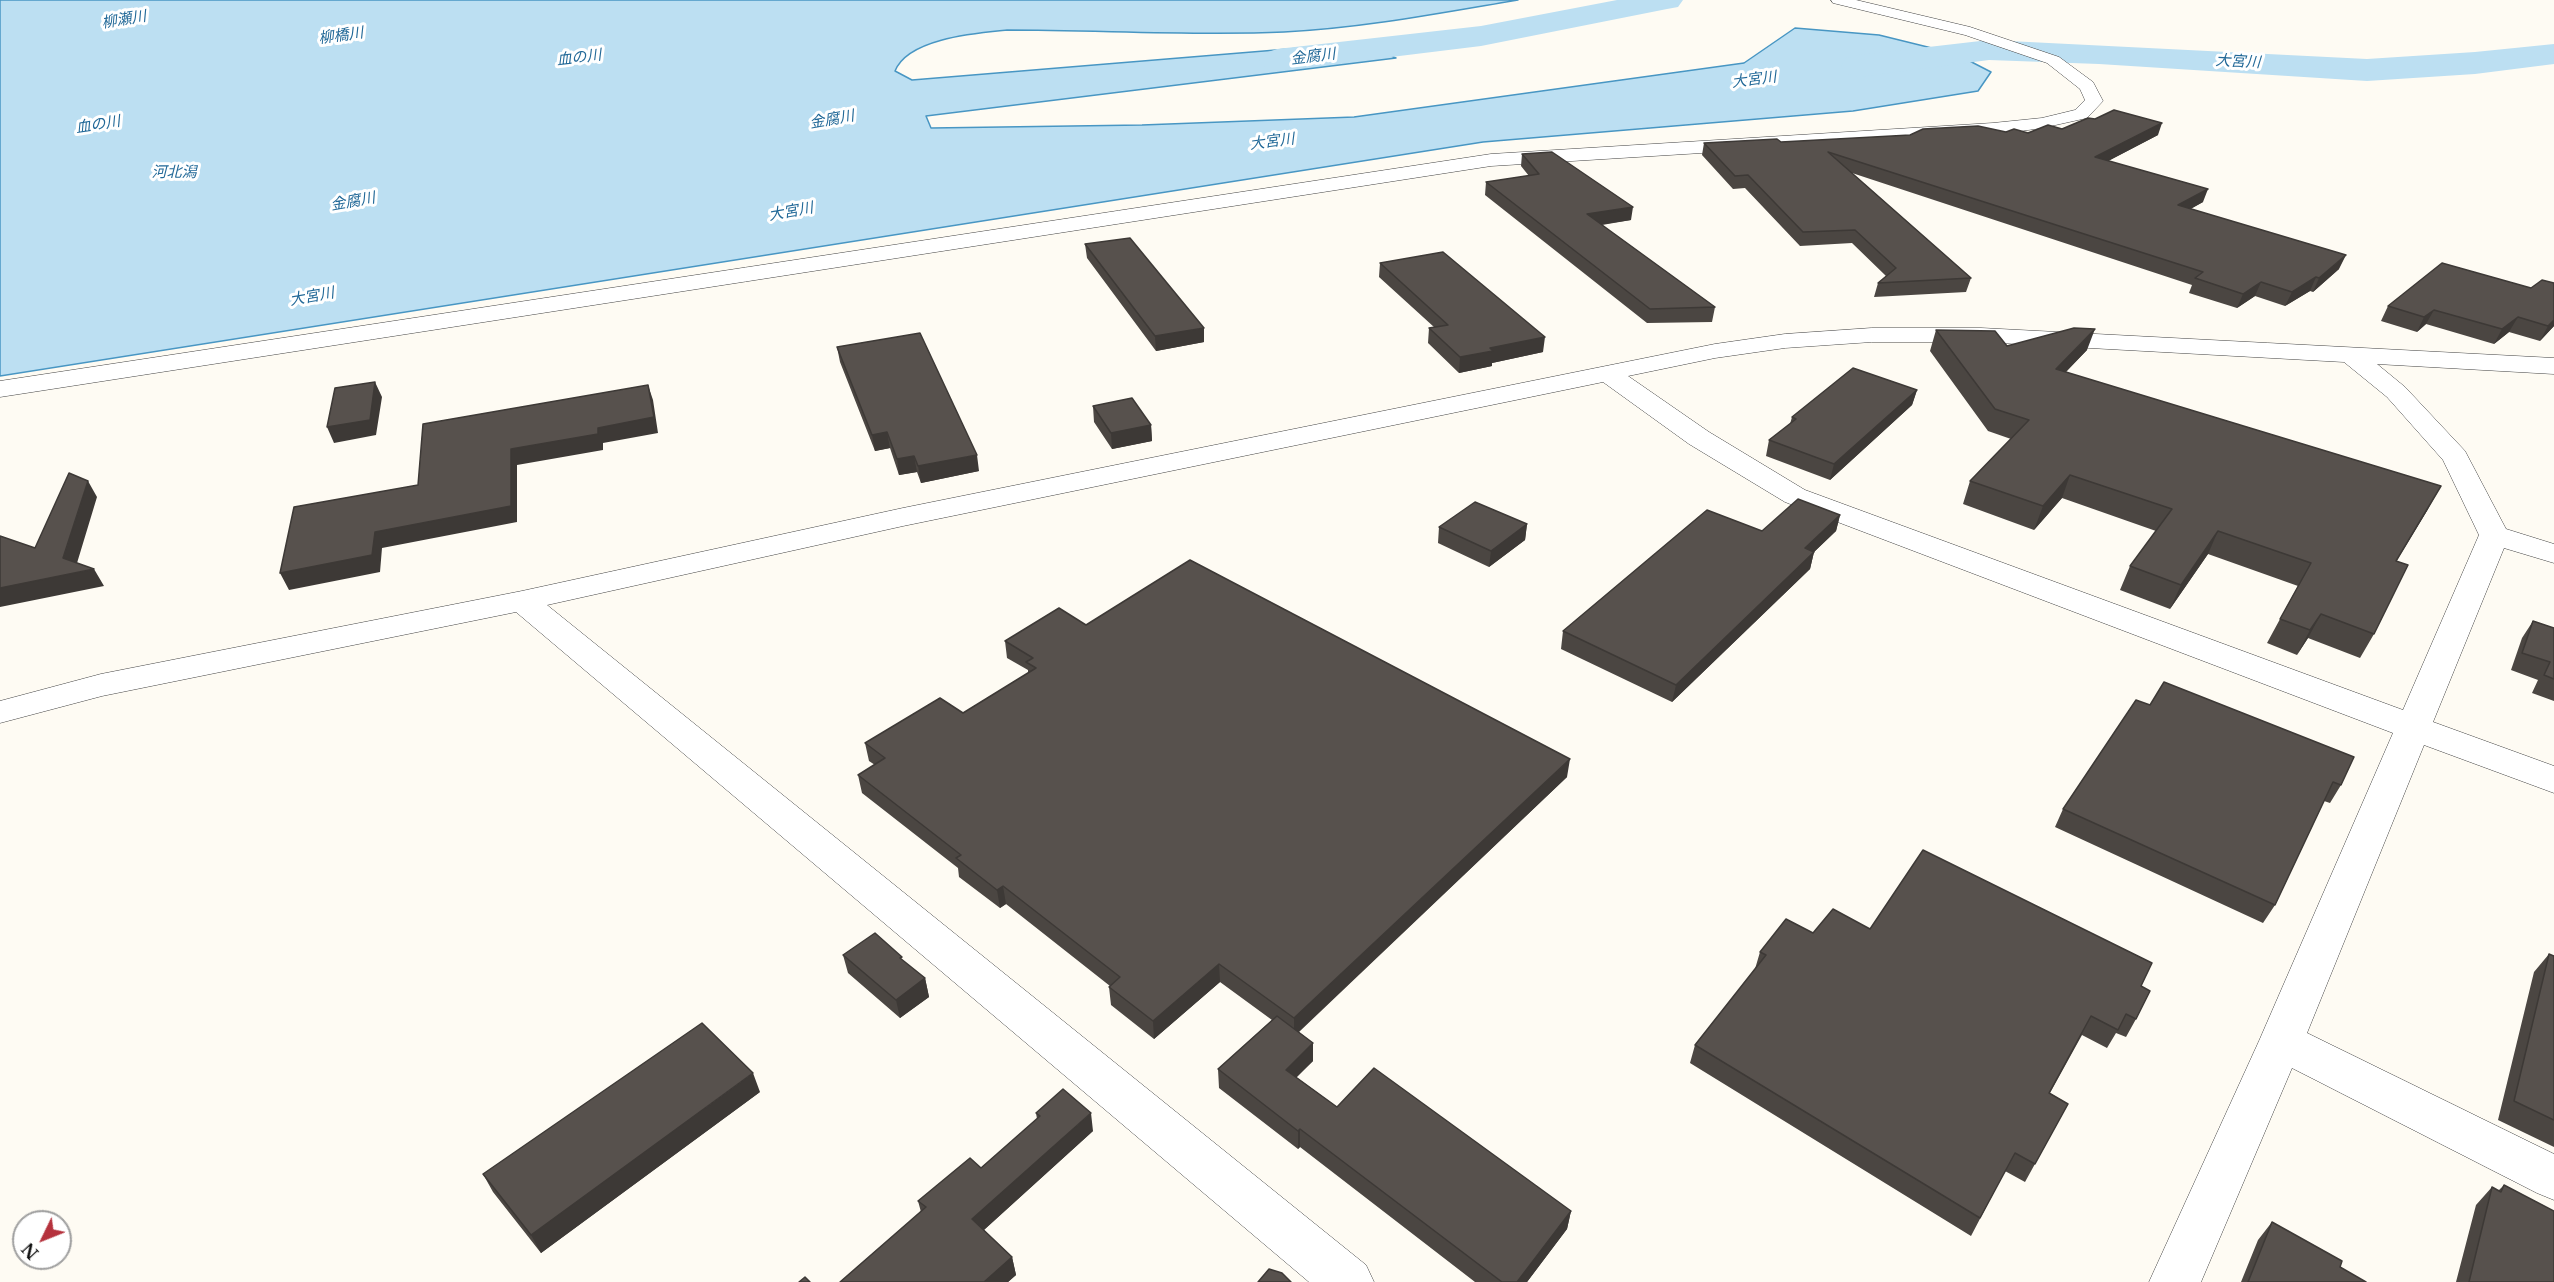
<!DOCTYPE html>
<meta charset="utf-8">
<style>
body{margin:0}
#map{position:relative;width:2554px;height:1282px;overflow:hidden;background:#fefbf3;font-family:"Libre Baskerville",serif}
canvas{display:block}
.north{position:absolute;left:12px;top:1210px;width:60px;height:60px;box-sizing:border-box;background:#fff;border:2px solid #9f9f9f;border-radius:50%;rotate:227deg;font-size:16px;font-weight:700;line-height:24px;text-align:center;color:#101010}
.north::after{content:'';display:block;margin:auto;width:21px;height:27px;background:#b5323d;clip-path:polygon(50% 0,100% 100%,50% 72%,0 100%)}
</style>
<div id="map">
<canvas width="2554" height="1282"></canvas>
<div class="north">N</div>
</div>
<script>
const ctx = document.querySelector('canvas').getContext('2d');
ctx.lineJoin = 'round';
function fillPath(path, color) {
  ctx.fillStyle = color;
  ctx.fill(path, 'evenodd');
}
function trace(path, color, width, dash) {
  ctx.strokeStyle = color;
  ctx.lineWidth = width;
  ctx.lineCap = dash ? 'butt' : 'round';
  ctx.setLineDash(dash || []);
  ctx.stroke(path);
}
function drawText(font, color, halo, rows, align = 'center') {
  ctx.font = font + ' "Libre Baskerville","Noto Sans JP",serif';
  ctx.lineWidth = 6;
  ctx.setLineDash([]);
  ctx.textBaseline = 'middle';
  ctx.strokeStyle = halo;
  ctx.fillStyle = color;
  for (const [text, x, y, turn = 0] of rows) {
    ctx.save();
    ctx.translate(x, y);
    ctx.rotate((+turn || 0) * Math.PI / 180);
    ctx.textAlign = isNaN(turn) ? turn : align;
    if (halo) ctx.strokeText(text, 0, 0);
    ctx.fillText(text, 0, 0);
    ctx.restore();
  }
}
const water = new Path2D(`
 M0,0h1518c-77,13 -155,28 -234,32 -92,4 -184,-2 -277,-2 -30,3 -99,8 -112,41l17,9 449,-37 35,15 -470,58 5,12 211,-3 212,-8 390,-54 51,-35 84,7 77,19 35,18 -13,19 -125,20 -370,31 -1483,234z`);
fillPath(water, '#bcdff2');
trace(water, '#4896c3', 1.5);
fillPath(new Path2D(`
 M1617,0h66l-5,7 -11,2 -186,37 -204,25 -12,-4 -6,-7 6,-7 12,-4 204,-23z
 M1989,40l378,19 108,-7 79,-8v20l-79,10 -108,7 -268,-17 -110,-4 -130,17 -13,-3 -5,-8 5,-8 13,-3z`), '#bcdff2');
const minor = new Path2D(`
 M1831,0h25l114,27 89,30 34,25 10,19 -16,17 -45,10 -49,7 -502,31 -1491,231v-16l1491,-227 502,-31 49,-5 33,-8 10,-10 -5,-11 -33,-26 -82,-28 -132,-32z
 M1872,328h109l573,30v16l-177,-10 28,23 60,64 41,78 48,15v19l-50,-15 -71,174 121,44v27l-130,-48 -117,288 247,121v46l-17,-7 -245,-125 -91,214h-52l110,-241 134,-308 -608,-231 -96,-58 -86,-62 -700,144 -356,79 819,660 8,17h-65l-793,-670 -414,84 -102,27v-22l101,-27 421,-83 381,-83 812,-164 70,-10zM1872,342h109l363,20 43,35 56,63 36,75 -76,175 -598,-220 -96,-58 -81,-56 87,-18 70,-10z`);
trace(minor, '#434343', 1);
fillPath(minor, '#fff');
fillPath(new Path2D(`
 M2062,129l96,6 -50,26 95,41 -13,7 149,60 -26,23 -3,-1 -25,15 -30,-10 -18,12 -48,-15 3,-8 -340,-112 119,105 -5,14 -92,5 4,-14 8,-7 -34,-33 -52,3 -55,-58 -12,1 -31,-34 2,-12 77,-1 225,-10 22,1z
 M1522,154l109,66 -29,5 113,82 -3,15 -65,1 -162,-128 1,-13 43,-6 -8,-10z
 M1085,244l119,98 -48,9 -69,-93z
 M1380,263l163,89 -51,11v3l-33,7 -31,-30 1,-15 5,-1 -55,-50z
 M2554,283v43l-14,15 -31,-9 -15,12 -68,-20 -9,8 -36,-11 7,-15 143,-18z
 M1936,330l71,16 80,4 -21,22 362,137 -32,52 -22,73 -14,24 -52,-20 -11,17 -30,-12 31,-57 -90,-32 -38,55 -50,-19 10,-24 26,-35 -94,-33 -28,32 -71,-26 7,-23 41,-42 -23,-8 -58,-80z
 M837,347l142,124 -58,12 -4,-11 -18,3 -9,-27 -15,3 -35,-89z
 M1917,390l-5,15 -82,75 -64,-24 3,-16 21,-16 2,-7z
 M1093,406l58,19 1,16 -40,8 -18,-27z
 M1840,515l-4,16 -22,21 -4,17 -138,133 -111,-53 2,-18 199,-100z
 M1527,524l-2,16 -36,27 -51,-24 1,-16z
 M2533,621l21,7v73l-22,-8 6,-13 -27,-10 11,-32z
 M1086,625l481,152 -268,255 14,11v18l-17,16 41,30 234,104 -4,18 -40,53h-52l-175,-135 -2,2 -79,-61 -1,-19 54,-49 -52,-38 -66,57 -43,-34 -2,-18 1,-1 -104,-82 -6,4 -41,-31 -1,-9 -96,-75 -4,-18 17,-10 -6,-4 -4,-18 98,-30 65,-40v-3l-21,-12 -2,-17z
 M2136,700l205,85 -11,18 -6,-2 -49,104 -12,18 -208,-96 8,-18z
 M1870,929l271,57 -5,33 -10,18 -10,-4 -9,15 -25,-13 -32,58 18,11 -43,78 -20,-11 -34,65 -281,-173 5,-18 60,-76 5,-17 53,-19z
 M2549,954l5,2v191l-56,-27 36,-148z
 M843,955l60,6 22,17 4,19 -29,21 -52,-45z
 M760,1092l-219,161 -48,-61 -10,-18z
 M1036,1113l57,18 -109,99 28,27 4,18 -8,7h-168l81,-70 -3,-11 63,-33 56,-49z
 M2504,1185l50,97h-98l20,-77 16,-18 6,4z
 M2272,1222l68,45 26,15h-125l17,-42z`), '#4b4642');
fillPath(new Path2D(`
 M2162,123l-4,12 -67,35 4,-13z
 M2208,189l-5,13 -30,17 5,-14z
 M1633,207l-2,13 -46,7 2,-13z
 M2346,255l-7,14 -26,23 6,-14z
 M2316,277l-6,14 -25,15 7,-14z
 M2261,282l-6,14 -18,12 6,-14z
 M2434,310l-8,14 -9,8 7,-15z
 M2518,317l-9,15 -15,12 8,-15z
 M2554,320v6l-14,15 8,-15z
 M1204,328v14l-48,9 -1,-15z
 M2095,329l-8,21 -39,40 8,-21z
 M1545,337l-2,15 -51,11v3l-33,7 1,-16 30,-9z
 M375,382l7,15 -6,38 -42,8 -7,-16z
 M648,385l5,15 5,33 -55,10v7l-86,15v57l-135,26 -2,24 -91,18 -9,-17 95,-41 136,-83 87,-21z
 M1917,390l-5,15 -82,75 4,-16z
 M1151,425l1,16 -40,8 -1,-16z
 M887,432l3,16 -15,3 -3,-16z
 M977,455l2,16 -58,12 -3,-17z
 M914,456l3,16 -18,3 -2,-16z
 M2070,475l-8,23 -28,32 9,-24z
 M88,481l9,16 -23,76 20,-4 10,17 -104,21v-19l63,-30z
 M2441,486l-13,23 -46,76 14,-24z
 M1840,515l-4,16 -22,21 -4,17 -138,133 4,-17 129,-137z
 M1527,524l-2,16 -36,27 2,-16z
 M2218,531l-10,23 -38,55 11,-24z
 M2321,614l-13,24 -11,17 13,-25z
 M1570,759l-3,18 -273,259v-18z
 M1003,886l3,18 -6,4 -3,-18z
 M1219,964l1,18 -66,57 -1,-18z
 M925,978l4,19 -29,21 -4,-18z
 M1313,1043v18l-27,27v-18z
 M753,1073l7,19 -219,161 -10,-18z
 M1091,1113l2,18 -117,106 -4,-18z
 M1300,1129v18l-2,2v-18z
 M1571,1211l-4,18 -40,53h-10z
 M1012,1257l4,18 -8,7h-24z`), '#3d3936');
const building = new Path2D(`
 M2114,110l48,13 -67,34 113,32 -30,16 168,50 -27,23 -3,-1 -24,15 -31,-10 -18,12 -48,-16 8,-6 -375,-120 143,126 -93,5 18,-15 -41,-38 -52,2 -55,-57 -13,1 -31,-33 73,-4 4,3 129,-7 13,-6 55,-3 28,6 8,-3 14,4 20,-8 14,4 26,-11 7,1z
 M1552,152l81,55 -46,7 128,93 -65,2 -164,-127 53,-8 -17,-20z
 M1130,238l74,90 -49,8 -70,-92z
 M1443,252l102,85 -55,11 3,3 -33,6 -31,-29 19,-3 -68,-62z
 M2442,263l89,25 11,-8 12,3v37l-6,6 -30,-9 -16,12 -68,-19 -10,7 -36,-11z
 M2074,328l21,1 -39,40 385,117 -45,75 12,4 -34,69 -53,-20 -11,16 -30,-11 31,-56 -93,-32 -37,54 -51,-19 42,-57 -102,-34 -27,31 -73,-25 59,-61 -34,-11 -59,-79 59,1 12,15z
 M920,333l57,122 -59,11 -4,-10 -17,3 -10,-27 -15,3 -35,-88z
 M1853,368l64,22 -83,74 -65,-24 27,-21 -4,-2z
 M375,382l-5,38 -43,7 8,-39z
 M648,385l6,32 -56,11v6l-87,15v57l-136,26 -3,23 -92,18 14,-66 124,-22 5,-61z
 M1132,398l19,27 -40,8 -18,-27z
 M69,473l19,8 -25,77 31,11 -94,19v-52l35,12z
 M1798,499l42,16 -35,33 9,4 -138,133 -113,-54 144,-121 55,21z
 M1475,502l52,22 -36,27 -52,-24z
 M1190,560l380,199 -276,259 -75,-54 -66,57 -44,-34 11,-10 -117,-91 -6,4 -41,-32 5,-3 -103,-80 27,-17 -20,-15 75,-45 23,15 73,-45 -10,-6 7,-4 -28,-17 54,-33 27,17z
 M2533,621l21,7v51l-10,-4 6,-13 -28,-9z
 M2164,682l190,75 -13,28 -8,-3 -58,123 -212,-96 73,-109 14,5z
 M1923,850l229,113 -11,23 9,5 -14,28 -10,-5 -8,16 -27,-14 -42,77 19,11 -33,60 -20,-11 -35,65 -285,-173 71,-90 -6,-3 26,-33 27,14 20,-24 37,20z
 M875,933l27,24 -2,1 25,20 -29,22 -53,-45z
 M2549,954l5,2v164l-40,-19z
 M1277,1016l36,27 -27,27 51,37 37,-39 197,143 -54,71h-15l-202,-153 -2,2 -80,-62z
 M702,1023l51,50 -222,162 -48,-61z
 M1063,1089l28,24 -119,106 40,38 -28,25h-144l86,-75 -8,-6 52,-43 11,10 59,-52 -4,-3z
 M2504,1185l50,26v71h-85l23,-95 9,5z
 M2272,1222l70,39 -2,6 26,15h-118z
 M1269,1269l13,4 9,9h-33z
 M805,1277l5,5h-11z`);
fillPath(building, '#57514d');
trace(building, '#3d3936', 1.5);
drawText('italic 15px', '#226998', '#fff', [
 ["柳瀬川",124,20,-9],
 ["柳橋川",341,36,-8],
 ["金腐川",1313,57,-7],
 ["血の川",579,58,-7],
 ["大宮川",2238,62,3],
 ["大宮川",1754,80,-7],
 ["金腐川",832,120,-10],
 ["血の川",98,125,-9],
 ["大宮川",1272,142,-7],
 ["河北潟",174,173],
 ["金腐川",353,202,-10],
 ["大宮川",791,212,-10],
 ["大宮川",312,297,-10]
]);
</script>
